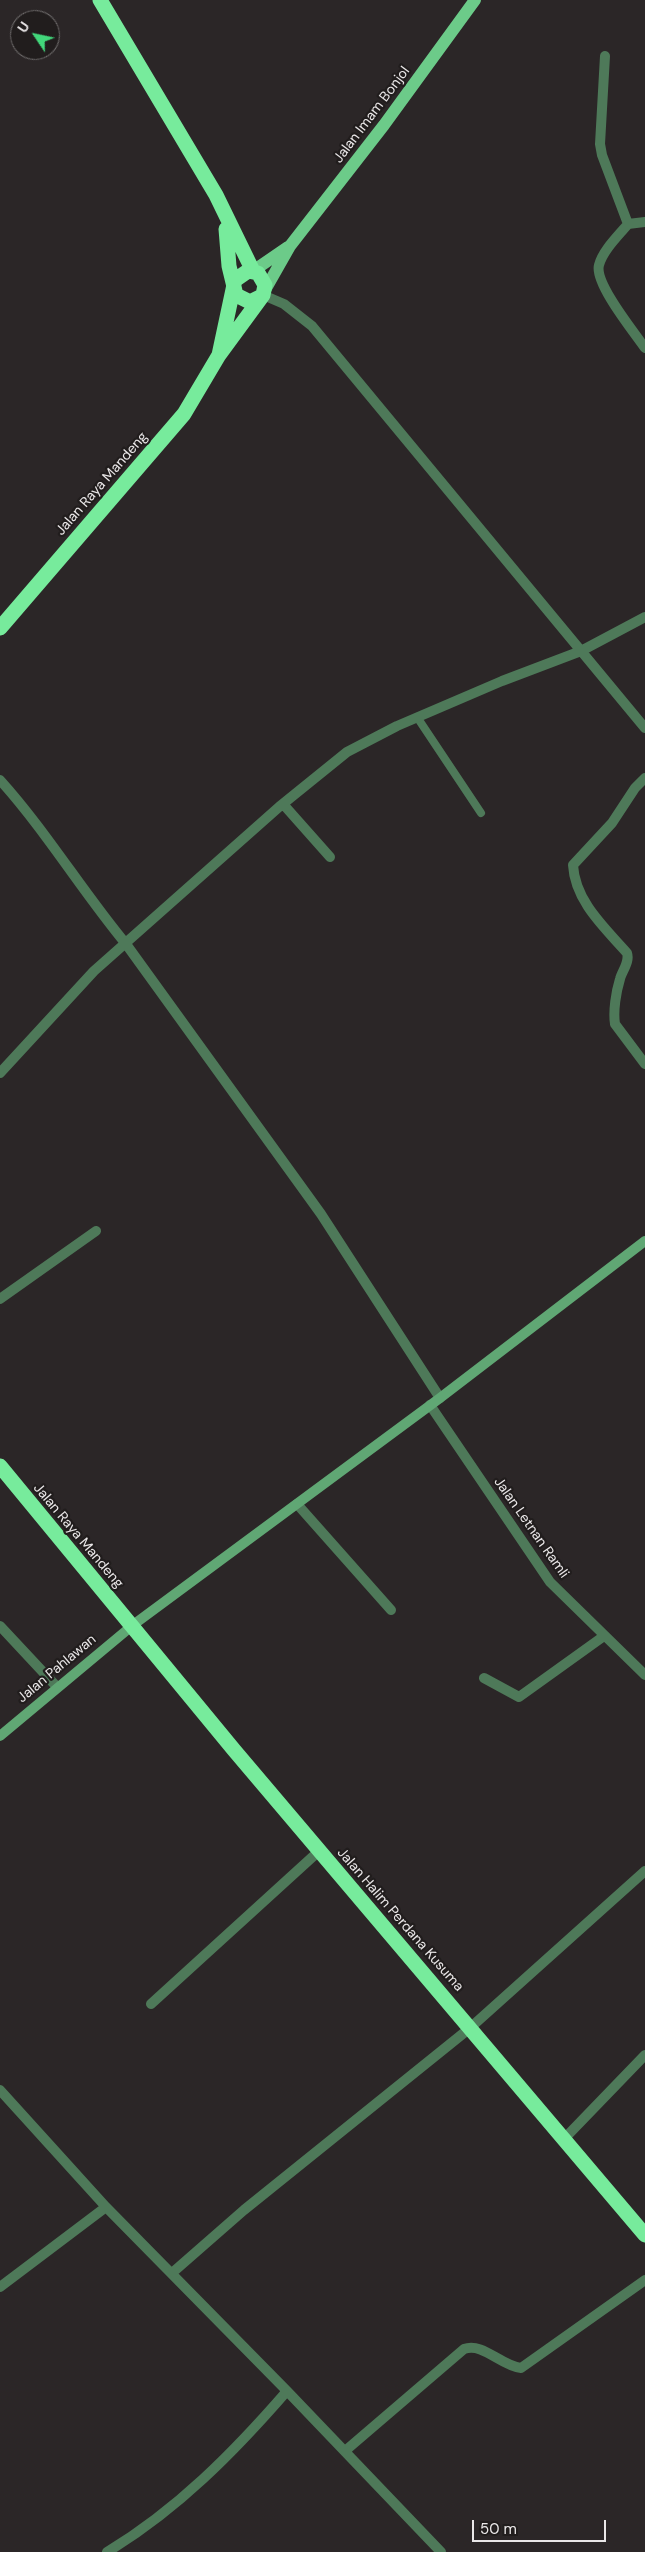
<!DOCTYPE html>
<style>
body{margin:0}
#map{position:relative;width:645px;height:2552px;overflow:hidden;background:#2b2627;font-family:"DM Sans",sans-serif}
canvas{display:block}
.north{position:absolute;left:10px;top:10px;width:50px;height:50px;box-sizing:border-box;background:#211d1d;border:1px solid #716e6e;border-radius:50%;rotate:304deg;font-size:14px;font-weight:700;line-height:20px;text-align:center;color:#eae7e8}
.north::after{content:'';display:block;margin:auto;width:18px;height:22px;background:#42d77b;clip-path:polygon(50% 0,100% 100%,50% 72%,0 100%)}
.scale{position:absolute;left:472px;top:2520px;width:134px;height:22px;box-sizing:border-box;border:2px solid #eae7e8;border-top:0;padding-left:6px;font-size:15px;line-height:18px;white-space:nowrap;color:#eae7e8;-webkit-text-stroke:4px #211d1d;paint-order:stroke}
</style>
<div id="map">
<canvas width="645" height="2552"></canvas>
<div class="north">U</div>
<div class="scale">50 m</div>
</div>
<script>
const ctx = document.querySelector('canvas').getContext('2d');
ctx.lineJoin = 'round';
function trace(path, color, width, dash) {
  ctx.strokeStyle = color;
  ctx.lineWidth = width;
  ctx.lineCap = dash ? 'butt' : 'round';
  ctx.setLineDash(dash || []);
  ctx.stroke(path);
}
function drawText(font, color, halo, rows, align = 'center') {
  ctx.font = font + ' "DM Sans",sans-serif';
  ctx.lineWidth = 4.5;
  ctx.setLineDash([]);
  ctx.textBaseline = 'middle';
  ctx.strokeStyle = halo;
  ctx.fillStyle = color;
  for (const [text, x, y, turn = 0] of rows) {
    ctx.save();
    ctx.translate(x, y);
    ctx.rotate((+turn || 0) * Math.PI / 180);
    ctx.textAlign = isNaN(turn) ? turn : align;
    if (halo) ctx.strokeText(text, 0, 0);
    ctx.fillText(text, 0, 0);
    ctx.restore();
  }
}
trace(new Path2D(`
 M417,717l64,96`), '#4e7959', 8);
trace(new Path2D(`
 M605,56l-5,88 2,11 26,69c-9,11 -25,26 -29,41 -5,18 35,67 46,83
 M628,224l17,-2
 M263,295l21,9 28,22 333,402
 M645,778l-10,10 -23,35 -39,42c2,36 31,62 54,88 3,9 -5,18 -7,26 -4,13 -7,32 -5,45l30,40
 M0,780c46,51 82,111 126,164l195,270 119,184
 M283,804l47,53
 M0,1073l94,-102 185,-164 68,-55 50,-26 105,-45 79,-30 64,-34
 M0,1299l96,-68
 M430,1405l120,177 95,93
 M297,1504l94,106
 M0,1626l57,61
 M484,1678l35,19 85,-61
 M151,2004l168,-153
 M0,2090l106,117 181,184 154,161
 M563,2140l82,-85
 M172,2273l72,-63 226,-182 175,-157
 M0,2287l106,-80
 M345,2451l119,-102c19,-7 37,17 57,19l124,-88
 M107,2552c70,-42 127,-100 180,-161`), '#4e7959', 10);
trace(new Path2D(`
 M0,1736l133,-111 307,-227 205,-157`), '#60a774', 10);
trace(new Path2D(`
 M253,271l35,-24
 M265,290l25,-44 94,-121 91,-125`), '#6ccb89', 12);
trace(new Path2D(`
 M100,0l116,195 37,76
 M226,229l3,37 7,29 14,7 12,-6
 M0,628l184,-214 35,-59 44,-60 2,-10 -7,-12 -10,-2 -13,9 -16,75
 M0,1466l234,284 411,485`), '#77eb9c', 15);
drawText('14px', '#eae7e8', '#211d1d', [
 ["Jalan Imam Bonjol",372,115,-53],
 ["Jalan Raya Mandeng",102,484,-49],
 ["Jalan Letnan Ramli",531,1528,55],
 ["Jalan Raya Mandeng",78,1536,50],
 ["Jalan Pahlawan",57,1669,-40],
 ["Jalan Halim Perdana Kusuma",400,1920,49]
]);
</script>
